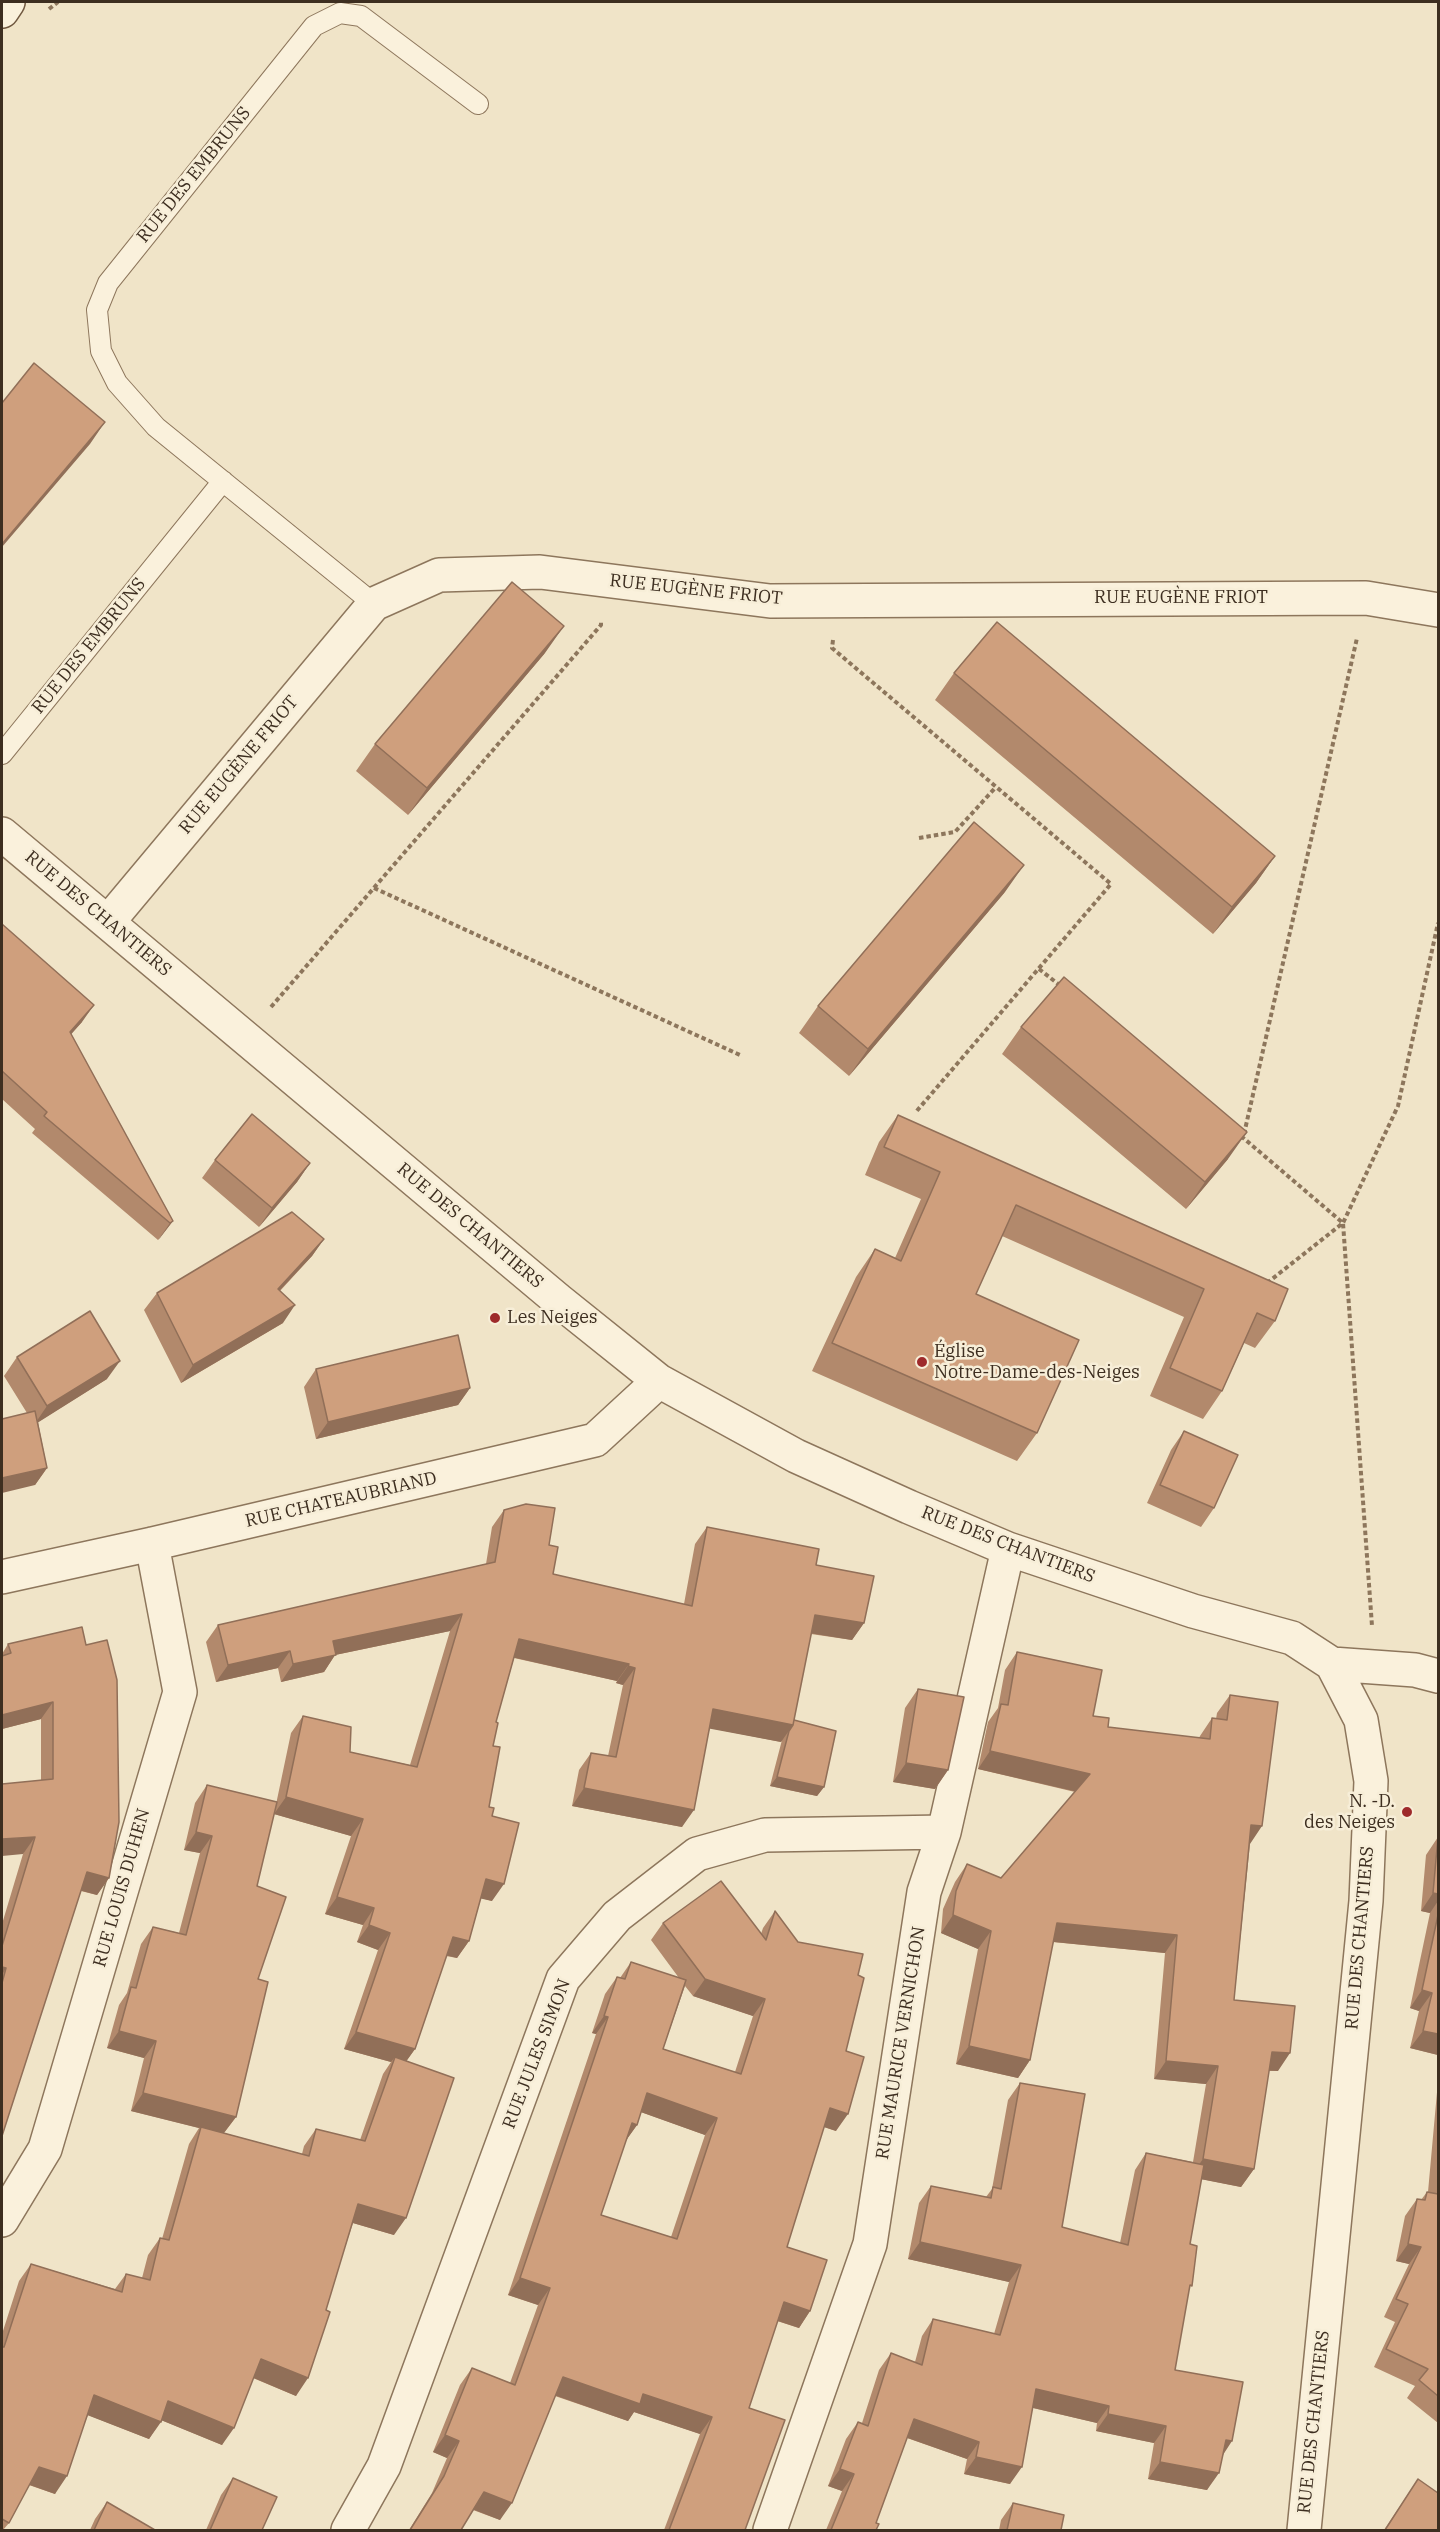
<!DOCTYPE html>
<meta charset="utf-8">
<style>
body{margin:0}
#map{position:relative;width:1440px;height:2532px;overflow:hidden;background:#f0e4c8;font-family:"IBM Plex Serif",serif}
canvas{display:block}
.frame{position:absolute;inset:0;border:3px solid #3d2e20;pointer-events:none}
</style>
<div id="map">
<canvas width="1440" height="2532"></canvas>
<div class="frame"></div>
</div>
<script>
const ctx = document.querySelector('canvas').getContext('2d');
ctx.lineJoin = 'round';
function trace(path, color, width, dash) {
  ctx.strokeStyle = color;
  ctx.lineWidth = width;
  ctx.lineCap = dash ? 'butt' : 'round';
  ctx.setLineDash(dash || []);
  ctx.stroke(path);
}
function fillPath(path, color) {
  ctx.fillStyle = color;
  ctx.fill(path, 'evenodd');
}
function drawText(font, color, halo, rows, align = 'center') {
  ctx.font = font + ' "IBM Plex Serif",serif';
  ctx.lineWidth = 5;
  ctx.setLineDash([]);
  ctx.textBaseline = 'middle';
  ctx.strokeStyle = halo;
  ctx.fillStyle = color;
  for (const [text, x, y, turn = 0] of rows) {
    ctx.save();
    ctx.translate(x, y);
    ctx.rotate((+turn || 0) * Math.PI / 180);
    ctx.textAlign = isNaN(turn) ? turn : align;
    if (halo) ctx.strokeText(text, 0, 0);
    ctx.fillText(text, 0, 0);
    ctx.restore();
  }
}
const service = new Path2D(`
 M374,604l-218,-177 -39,-44 -16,-32 -4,-41 11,-27 206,-257 26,-13 21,3 117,88
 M2,754l221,-273`);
const minor = new Path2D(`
 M2,834l556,466 101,81 137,75 113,51 99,42 185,62 99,27 40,26 29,56 10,61 -5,120 -62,629
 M108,922l266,-318 65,-29 101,-3 230,29 596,-3 72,12
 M2,1577l150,-33 443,-104 64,-59
 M1332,1664l83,6 23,6
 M2,2220l43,-71 135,-457 -28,-148
 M348,2530l36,-64 179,-487 54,-63 80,-62 68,-19 179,-3
 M770,2530l100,-286 54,-352 20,-60 64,-283`);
const secondary = new Path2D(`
 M2,11l6,-9`);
trace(service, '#8d765c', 22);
trace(minor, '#8d765c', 36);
trace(secondary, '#6f573f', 36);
trace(new Path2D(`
 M49,9l9,-7
 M833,640l-1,8 279,236 -196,229
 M919,838l36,-6 41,-45
 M374,888l366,167
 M1039,969l23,18
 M271,1007l330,-382v-4
 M1244,1134l113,-496
 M1241,1136l102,87 29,403
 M1267,1283l76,-60 55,-117 40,-183`), '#8d765c', 4, [4.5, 3]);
trace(service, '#faf1dc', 20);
trace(minor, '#faf1dc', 33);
trace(secondary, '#faf1dc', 33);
fillPath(new Path2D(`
 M545,653l-137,162 -52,-44 19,-27z
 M954,673l321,183 -19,27 -43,51 -278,-234z
 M1005,892l-156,184 -50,-43 19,-27z
 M2,924l80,98 -11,12 102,187 -15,19 -126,-107 3,-4 -33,-30z
 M1021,1027l207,132 -42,50 -184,-155z
 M898,1115l377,206 -20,27 -11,-5 -22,48 -19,28 -53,-23 34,-79 -182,-81 -26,58 61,139 -20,28 -205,-90 44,-94 19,-28 20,9 26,-59 -56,-24 14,-33z
 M215,1160l95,3 -13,19 -38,45 -57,-49z
 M324,1239l-12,17 -32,35 3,32 -102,60 -37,-73 13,-17z
 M17,1357l90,22 -69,43 9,46 -12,17 -8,-72 -23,-37z
 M316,1369l154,19 -12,17 -142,34 -12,-52z
 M1184,1431l30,77 -13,19 -54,-24 24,-53z
 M504,1510l45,35 4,29 131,30 11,-60 12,-17 109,38 48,58 -12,17 -41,-6 -17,86 30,67 -7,9 -47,-10 12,-46 -1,2 -71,-14 -28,99 -110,-21 7,-36 12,-17 17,3 15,-71 -7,-2 1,-2 -103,-23 -18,64 -3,24 -4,61 3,9v85l-11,-3 -12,43 -12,17 -11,-2 -31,93 -9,12 -12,174 -41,-12 -57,173 -43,-18 -31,67 -61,-25 -12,19 -61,-24 -33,79 -26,-9 -20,38 -6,7h-1v-196l17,-53 12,-17 84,25 11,-15 16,4 6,-23 12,-17 2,1 27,-95 10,-16 -68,-17 13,-53 -37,-10 12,-43 8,-12 14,-49 12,-17 26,6 21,-80 -16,-3 11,-47 12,-18 50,101 1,93 -22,138 -12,16 78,21 2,-8 12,-17 44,11 23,-66 8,-12 -47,-13 34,-99 -21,-8 6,-17 -38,-11 26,-78 -77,-22 17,-81 12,-17 47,36 60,13 40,-134 -115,24 -11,17 -43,10 -3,-14 -62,14 -10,-40 12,-17 268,-61 6,-37z
 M82,1627l27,251 -12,17 -16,-4 -79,245v-212l21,-70 18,-74v-61l-39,10v-75l6,-10z
 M1017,1652l91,75 91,11 1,-2 12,-18 4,1 1,-6 13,-18 20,149 -16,156 44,71h-9l-15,98 -13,18 -40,-8 -11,65 -1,45 -14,81 48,85 -16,35 -59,-11 6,-36 -58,-12 1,-8 -64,-15 -23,76 -46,-10 3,-15 -60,-21 -31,85v7h-50l16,-39 -14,-5 18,-47 12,-17 4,1 17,-53 12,-17 24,9 7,-26 11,-17 61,15 15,-52 -101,-23 11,-56 12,-17 55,11 6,-8 16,-89 12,-17 42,144 58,16 15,-73 11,-17 47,9 13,-78 -52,-5 11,-126 -112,-11 -23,118 -12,18 -62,-14 22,-115 -37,-16 2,-24 12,-27 12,-18 34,14 74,-86 -97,-23 10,-47 10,-14 7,-38z
 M918,1689l30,81 -13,19 -42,-7 12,-74z
 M1438,1837v218l-28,-7 9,-37 -9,-3 20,-95 -9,-2 5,-56z
 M775,1911l71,140 -10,80 -12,-4 -37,120 23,64 -11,17 -22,-7 -28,87 -4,122h-81l36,-96 -66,-22 -6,9 -73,-25 -55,124 -27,-10 -12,20h-52l23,-37 15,-35 -14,-6 27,-67 12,-17 38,15 28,-78 -30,-10 88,-261 -4,-1 13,-39 12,-17 3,1 11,-16 48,16 -28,-38 12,-17 98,11 2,-6zM685,1986l8,10 60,20 -18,56 -72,-23zM641,2112l64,23 -34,102 -70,-22 25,-75 11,-15z
 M1438,2081v342l-31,-25 8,-12 -41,-19 21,-45 -11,-5 25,-53 -13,-3 9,-45 12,-17 4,1 6,-8h1z
 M233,2478l29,52h-56l15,-35z
 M1418,2479l20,51h-54z
 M107,2502l48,28h-65l5,-11z
 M1013,2503l48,27h-62l2,-10z`), '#b2896c');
fillPath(new Path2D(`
 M105,422l-15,22 -88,103v-3z
 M564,626l-19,27 -137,162 19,-27z
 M1275,856l-19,27 -43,51 19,-27z
 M1024,865l-19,27 -156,184 19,-27z
 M94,1005l-12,17 -24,27 12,-17z
 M1247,1132l-19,27 -42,50 19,-27z
 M310,1163l-13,19 -38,45 13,-19z
 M173,1221l-13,17 -2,2 12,-17z
 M324,1239l-12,17 -47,50 13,-17z
 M295,1305l-12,18 -102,60 12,-18z
 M120,1361l-13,18 -73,46 13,-19z
 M470,1388l-12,17 -142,34 12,-17z
 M47,1468l-12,17 -33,8v-15z
 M462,1614l-12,17 -115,24 -11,17 -43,10 12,-18 40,-23z
 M815,1615l49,8 -12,17 -49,-8z
 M519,1639l110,25 -12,17 -110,-25z
 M290,1651l-12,17 -62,14 12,-17z
 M628,1666l7,2 -12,17 -7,-2z
 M53,1702l-12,17 -39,10v-14z
 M713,1709l80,16 -12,17 -80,-15z
 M990,1751l100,23 -12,18 -100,-23z
 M906,1763l42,7 -13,19 -42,-7z
 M777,1777l47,10 -7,9 -47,-10z
 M584,1788l110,22 -12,17 -110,-21z
 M286,1797l77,22 -12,17 -77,-22z
 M1251,1825l11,1 -12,18 -11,-2z
 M196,1832l16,4 -12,17 -16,-3z
 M35,1837l-12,17 -21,2v-17z
 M87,1872l22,6 -12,17 -22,-6z
 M486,1879l18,5 -12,17 -18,-4z
 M1433,1893l5,1v7l-8,12 -9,-2z
 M337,1897l37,11 -11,17 -38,-11z
 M953,1915l38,16 -13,18 -37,-16z
 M1057,1923l120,12 -12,18 -121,-12z
 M369,1925l21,8 -12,17 -21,-8z
 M453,1937l16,4 -12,17 -16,-4z
 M2,1967l4,1 -4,7z
 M705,1979l60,20 -12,17 -60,-20z
 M1422,1990l10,3 -13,18 -9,-3z
 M604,2016l4,1 -12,17 -4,-1z
 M119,2031l37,10 -12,17 -37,-10z
 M1423,2031l15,3v21l-28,-7z
 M356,2032l59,17 -12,17 -8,-9 -4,5 -47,-13z
 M969,2046l61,14 -12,18 -62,-14z
 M1272,2052l18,1 -12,18 -18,-1z
 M1166,2061l52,5 -12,18 -52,-5z
 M143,2093l93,24 -13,17 -22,-7 -2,1 -68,-17z
 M647,2093l70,25 -12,17 -70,-25z
 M830,2108l18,6 -12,17 -18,-6z
 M632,2123l5,2 -12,17z
 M1203,2159l51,10 -13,18 -51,-10z
 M358,2204l48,14 -12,17 -48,-14z
 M920,2242l101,23 -12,17 -101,-23z
 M1408,2244l13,3 -12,17 -13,-3z
 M520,2278l30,10 -12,17 -30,-10z
 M784,2302l26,9 -11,17 -27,-9z
 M261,2359l47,19 -12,18 -47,-20z
 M563,2377l80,17 69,23 -12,17 -66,-22 -6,9 -77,-27z
 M1036,2389l73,17 -12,17 -72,-17z
 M94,2395l67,27 -12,17 -67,-26z
 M168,2401l66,27 -12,17 -66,-27z
 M1108,2414l58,12 -12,17 -58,-12z
 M914,2419l65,23 -12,17 -65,-23z
 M445,2435l14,6 -12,17 -14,-6z
 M1226,2440l6,1 -11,17z
 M976,2457l46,10 -12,17 -46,-10z
 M1160,2462l59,11 -12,17 -59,-11z
 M39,2467l28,9 -12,18 -28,-10z
 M840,2469l14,5 -12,17 -14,-5z
 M484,2492l28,11 -12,17 -28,-11z`), '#916f58');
const building = new Path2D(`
 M34,363l71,59 -103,122v-141z
 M512,582l52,44 -137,162 -52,-44z
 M997,622l278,234 -43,51 -278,-234z
 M974,822l50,43 -156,184 -50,-43z
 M2,924l92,81 -24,27 103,189 -3,2 -126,-107 3,-4 -45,-41z
 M1064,977l183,155 -42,50 -184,-155z
 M252,1114l58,49 -38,45 -57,-48z
 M898,1115l390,174 -13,32 -18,-8 -35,78 -52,-23 34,-79 -188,-84 -40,89 103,46 -42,93 -205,-90 43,-94 26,12 39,-89 -56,-25z
 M292,1212l32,27 -46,50 17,16 -102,60 -36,-72z
 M90,1311l30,50 -73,45 -30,-49z
 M458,1335l12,53 -142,34 -12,-53z
 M35,1411l12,57 -45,10v-59z
 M1184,1431l54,24 -24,53 -54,-23z
 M526,1504l29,4 -6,37 9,2 -5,27 139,32 15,-79 112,22 -3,16 58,11 -10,47 -49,-8 -22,110 -80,-16 -19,101 -110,-22 7,-35 25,4 19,-89 -7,-2 1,-2 -110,-25 -23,83 2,1 -5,23 7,1 -11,60 5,1 -2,8 27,7 -15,61 -18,-5 -17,62 -16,-4 -38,112 -59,-17 34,-99 -21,-8 5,-17 -37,-11 26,-78 -77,-22 17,-81 48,11 -1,25 67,15 45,-153 -129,27 3,14 -43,9 -3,-13 -62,14 -10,-40 277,-63 9,-52z
 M82,1627l4,18 21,-5 10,40 2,142 -10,56 -22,-6 -85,264v-153l4,-15 -4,-1v-21l33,-109 -33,2v-55l51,-5v-77l-51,13v-59l9,-3 -3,-9z
 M1017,1652l85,18 -9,46 16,2 -1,9 102,12 2,-21 15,2 3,-25 48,7 -16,124 -11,-1 -17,175 61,6 -5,47 -18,-1 -18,117 -51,-10 15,-93 -52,-5 11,-126 -120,-12 -27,137 -61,-14 22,-115 -38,-16 3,-24 11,-27 34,14 89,-104 -100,-23 11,-47 7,1z
 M918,1689l46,8 -16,73 -42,-7z
 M794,1720l42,11 -12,56 -47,-10 12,-46 4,-6z
 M207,1785l70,17 -20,84 29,11 -28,82 10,3 -32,135 -93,-24 13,-52 -37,-10 12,-44 5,1 17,-61 33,8 26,-99 -16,-4z
 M1438,1837v57l-5,-1z
 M721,1881l45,59 9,-29 23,31 65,12 -5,21 6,3 -18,73 18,6 -16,57 -18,-6 -43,139 40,13 -17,51 -26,-9 -35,106 36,12 -40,110h-76l43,-113 -69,-23 -3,10 -77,-27 -51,126 -28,-11 -23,38h-51l34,-54 15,-35 -14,-6 27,-67 43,17 35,-97 -30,-10 88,-261 -4,-1 13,-39 8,2 6,-17 55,18 -23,69 78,25 24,-75 -60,-20 -42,-56zM647,2093l70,25 -40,121 -76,-24 31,-92 5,2z
 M1438,1915v119l-15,-3 9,-38 -10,-3z
 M395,2057l59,21 -48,140 -48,-14 -32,106 4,2 -22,66 -47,-19 -27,69 -66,-27 -7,21 -67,-27 -27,81 -28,-9 -30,56 -7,-4v-172h2l27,-83 91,28 4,-18 24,6 10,-42 9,2 32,-113 108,29 7,-27 49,12z
 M1020,2083l65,11 -23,133 66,18 18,-92 58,12 -14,79 7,2 -5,40 -2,-1 -15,85 68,12 -11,59 -6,-1 -7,33 -59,-11 6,-36 -58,-12 1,-8 -73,-17 -14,78 -46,-10 3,-15 -65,-23 -38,104 3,1 -3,6h-45l23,-56 -14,-5 18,-47 10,4 23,-73 31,12 11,-46 67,16 21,-70 -101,-23 11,-56 60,12 2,-11 8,2z
 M1438,2190v206l-19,-16 9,-11 -42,-20 22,-45 -12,-5 25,-52 -13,-3 9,-45 8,1 2,-8 11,2z
 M233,2478l44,19 -15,33h-52z
 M1418,2479l20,14v37h-53z
 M107,2502l48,28h-61z
 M1013,2503l51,12 -3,15h-54z`);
fillPath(building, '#cf9f7d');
trace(building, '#916f58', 1.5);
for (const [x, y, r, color] of [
 [495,1318,6,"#9e2a2b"],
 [922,1362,6,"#9e2a2b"],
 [1407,1812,6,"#9e2a2b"]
]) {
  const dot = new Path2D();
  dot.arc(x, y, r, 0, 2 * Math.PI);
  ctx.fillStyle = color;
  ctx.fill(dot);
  trace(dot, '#f7eed8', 2);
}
drawText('18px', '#3d2e20', '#f7eed8', [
 ["RUE DES EMBRUNS",194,175,-51],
 ["RUE EUGÈNE FRIOT",696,590,6],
 ["RUE EUGÈNE FRIOT",1181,598],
 ["RUE DES EMBRUNS",89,646,-51],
 ["RUE EUGÈNE FRIOT",239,765,-50],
 ["RUE DES CHANTIERS",98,914,40],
 ["RUE DES CHANTIERS",470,1226,40],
 ["RUE CHATEAUBRIAND",341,1500,-13],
 ["RUE DES CHANTIERS",1008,1545,21],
 ["RUE LOUIS DUHEN",122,1888,-74],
 ["RUE DES CHANTIERS",1360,1938,-85],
 ["RUE MAURICE VERNICHON",901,2043,-81],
 ["RUE JULES SIMON",537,2054,-69],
 ["RUE DES CHANTIERS",1314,2422,-84]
]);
drawText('18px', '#3d2e20', '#f7eed8', [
 ["Les Neiges",507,1318],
 ["Église",934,1352],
 ["Notre-Dame-des-Neiges",934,1373],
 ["N. -D.",1395,1802,"right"],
 ["des Neiges",1395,1823,"right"]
], 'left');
</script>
